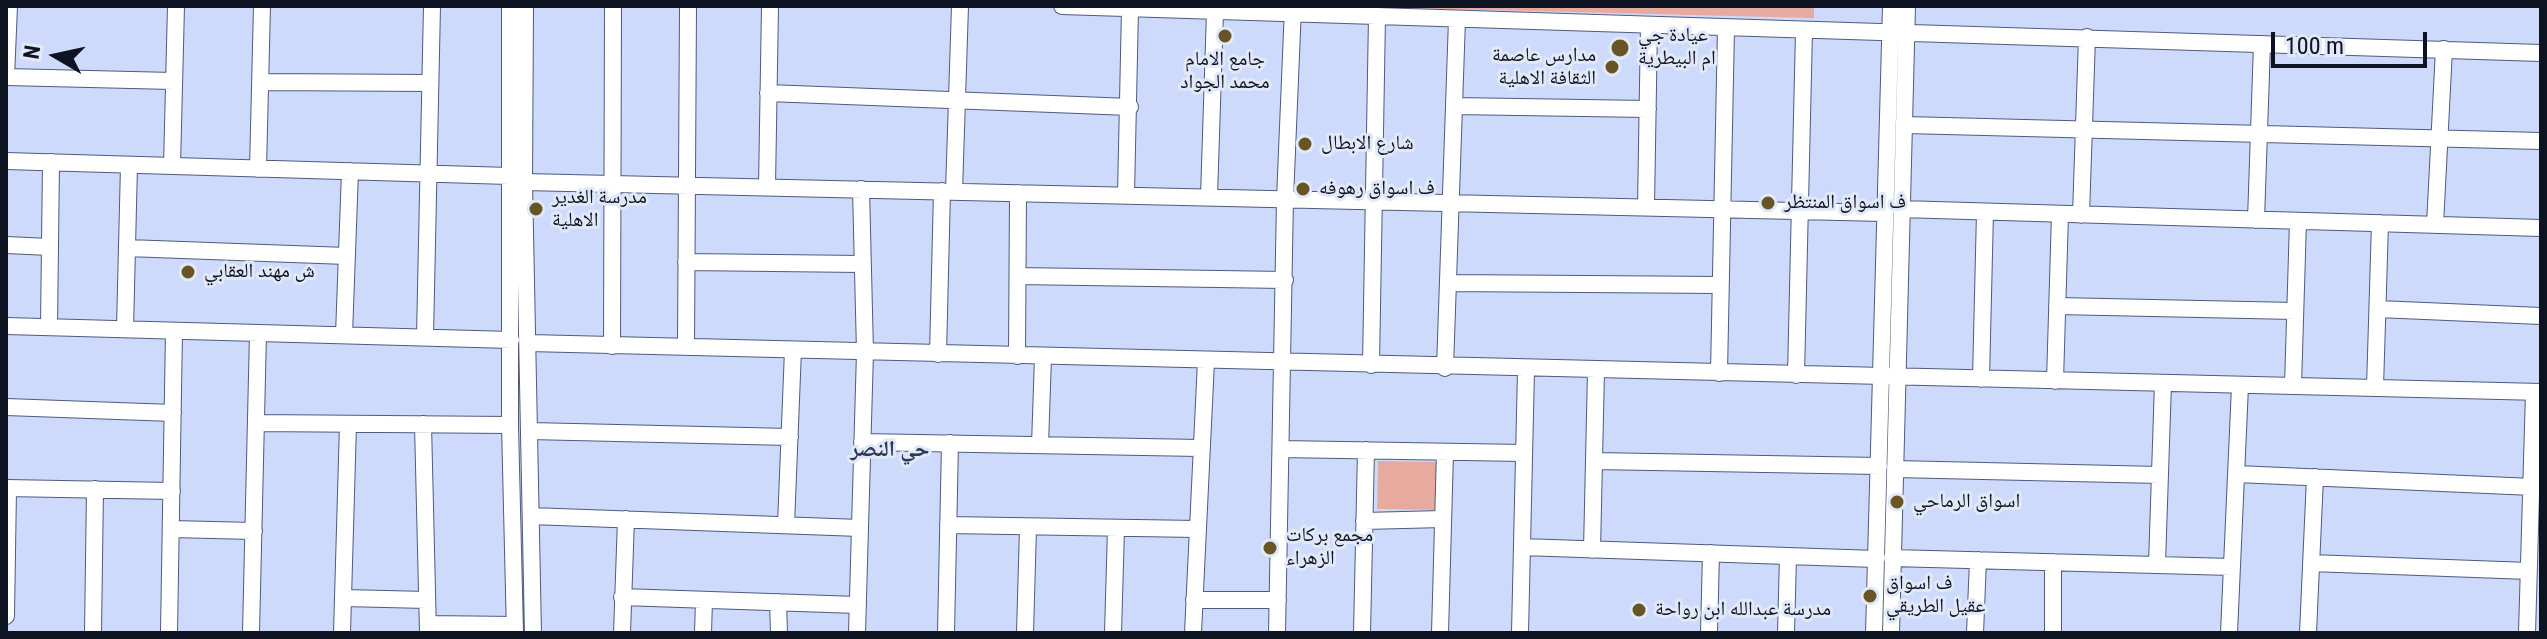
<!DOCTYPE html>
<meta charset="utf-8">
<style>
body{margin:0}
#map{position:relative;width:2547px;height:639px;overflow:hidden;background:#cddafb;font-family:"Roboto Condensed",sans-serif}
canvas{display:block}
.frame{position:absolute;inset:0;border:8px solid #0e1321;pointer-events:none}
.north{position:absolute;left:16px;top:16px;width:80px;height:80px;-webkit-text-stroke:6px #e1e8f8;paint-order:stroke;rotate:279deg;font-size:22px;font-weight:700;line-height:32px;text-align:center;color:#0e1321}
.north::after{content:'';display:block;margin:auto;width:28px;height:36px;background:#0e1321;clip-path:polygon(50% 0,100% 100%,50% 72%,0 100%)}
.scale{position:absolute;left:2271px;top:32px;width:156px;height:36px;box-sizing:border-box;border:4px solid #0e1321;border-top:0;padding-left:10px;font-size:24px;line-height:28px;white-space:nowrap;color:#0e1321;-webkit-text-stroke:6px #e1e8f8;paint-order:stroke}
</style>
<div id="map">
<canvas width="2547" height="639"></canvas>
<div class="frame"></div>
<div class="north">N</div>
<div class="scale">100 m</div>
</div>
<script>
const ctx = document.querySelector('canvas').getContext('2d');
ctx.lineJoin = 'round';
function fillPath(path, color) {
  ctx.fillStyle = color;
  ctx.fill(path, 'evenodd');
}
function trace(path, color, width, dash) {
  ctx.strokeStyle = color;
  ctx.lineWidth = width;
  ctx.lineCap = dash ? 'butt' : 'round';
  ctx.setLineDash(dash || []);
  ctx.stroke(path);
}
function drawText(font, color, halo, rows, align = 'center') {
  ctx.font = font + ' "Roboto Condensed","Noto Naskh Arabic",sans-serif';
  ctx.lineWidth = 6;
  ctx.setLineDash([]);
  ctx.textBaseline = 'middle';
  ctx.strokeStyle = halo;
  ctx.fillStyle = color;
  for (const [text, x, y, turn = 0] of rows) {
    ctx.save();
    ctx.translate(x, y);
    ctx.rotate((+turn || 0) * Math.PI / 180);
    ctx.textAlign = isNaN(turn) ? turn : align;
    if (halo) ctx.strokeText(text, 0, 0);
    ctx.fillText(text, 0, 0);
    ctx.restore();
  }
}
fillPath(new Path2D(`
 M1324,6h490v12z
 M1378,461l59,1 -2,48 -58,-1z`), '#e8a99f');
const minor = new Path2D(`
 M510,6v419l5,208
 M525,6l-1,176 9,451
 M1062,6l1479,47
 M6,77l167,4
 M6,77l3,-71
 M260,82l170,1
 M768,93l362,14
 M1454,106l194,3
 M1905,125l636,16
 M6,161l503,15
 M172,166l4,-160
 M258,169l4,-163
 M524,182l1360,31
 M767,187l3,-181
 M954,192l6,-186
 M1126,195l4,-187
 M1209,197l6,-186
 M1646,207l3,-182
 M1901,209l640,19
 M2081,215l6,-178
 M2256,220l6,-176
 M2435,225l9,-176
 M6,245l44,2
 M127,248l220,8
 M686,262l176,2
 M1018,276l267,4
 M1448,283l272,2
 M2057,306l238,5
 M2378,309l163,7
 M6,326l505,14
 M49,327l2,-165
 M125,329l4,-164
 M344,335l6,-164
 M425,337l7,-331
 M529,343l2012,49
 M612,346l1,-340
 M686,347l2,-341
 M938,354l4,-163
 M1017,356l1,-163
 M1371,365l6,-349
 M1445,368l12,-349
 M1719,373l7,-345
 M1796,375l8,-344
 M1981,379l4,-167
 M2055,381l5,-167
 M2293,386l5,-165
 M2375,388l5,-165
 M6,407l167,6
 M256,423l254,2
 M423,424l5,209
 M530,431l260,6
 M862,442l338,6
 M1040,445l3,-88
 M1281,449l243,4
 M1594,461l285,5
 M1895,469l265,6
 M2237,474l296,13
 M6,488l166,3
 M531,516l329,12
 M1364,521l79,-2
 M786,525l7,-175
 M948,525l249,4
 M171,529l83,2
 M1522,547l354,12
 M1592,550l4,-179
 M1892,558l340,9
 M2053,562v71
 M2311,563l218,8
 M2157,564l6,-181
 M622,597l236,8
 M343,598l84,2
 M1194,600h84
 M778,602l1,31
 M6,616l2,-128
 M428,624l87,1
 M93,633l2,-144
 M169,633l5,-302
 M251,633l7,-300
 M342,633l6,-209
 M622,633l4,-114
 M703,633l1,-33
 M857,633l8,-281 -4,-163
 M946,633l4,-190
 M1025,633l3,-105
 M1113,633l3,-104
 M1193,633l13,-272
 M1277,633l8,-434 8,-192
 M1362,633l4,-183
 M1440,633l5,-181
 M1520,633l6,-263
 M1709,633l2,-80
 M1786,633l2,-77
 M1874,633l17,-627
 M1891,633l16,-627
 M1975,633l3,-73
 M2229,633l11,-247
 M2308,633l7,-156
 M2527,633l7,-241`);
trace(minor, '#4e5b7d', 18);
trace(minor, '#fff', 16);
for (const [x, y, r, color] of [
 [1225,36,8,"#685523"],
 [1620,48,10,"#685523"],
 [1612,67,8,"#685523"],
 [1305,144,8,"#685523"],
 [1303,189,8,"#685523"],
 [1768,203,8,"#685523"],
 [536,209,8,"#685523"],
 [188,272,8,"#685523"],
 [1897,502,8,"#685523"],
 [1270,548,8,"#685523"],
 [1870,596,8,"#685523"],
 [1639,610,8,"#685523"]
]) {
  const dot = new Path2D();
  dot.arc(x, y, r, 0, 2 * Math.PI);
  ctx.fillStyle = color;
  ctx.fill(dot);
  trace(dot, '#e1e8f8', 3);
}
drawText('20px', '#0e1321', '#e1e8f8', [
 ["عيادة جي",1638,36],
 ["ام البيطرية",1638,59],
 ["مدارس عاصمة",1596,56,"right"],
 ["الثقافة الاهلية",1596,79,"right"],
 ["جامع الامام",1225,60,"center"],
 ["محمد الجواد",1225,83,"center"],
 ["شارع الابطال",1321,144],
 ["ف اسواق رهوفه",1319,189],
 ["مدرسة الغدير",552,198],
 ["الاهلية",552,221],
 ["ف اسواق المنتظر",1784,203],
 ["ش مهند العقابي",204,272],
 ["اسواق الرماحي",1913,502],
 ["مجمع بركات",1286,536],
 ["الزهراء",1286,559],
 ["ف اسواق",1886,584],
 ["عقيل الطريقي",1886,607],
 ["مدرسة عبدالله ابن رواحة",1655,610]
], 'left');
drawText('bold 22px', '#2d3859', '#e1e8f8', [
 ["حي النصر",890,450]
]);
</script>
